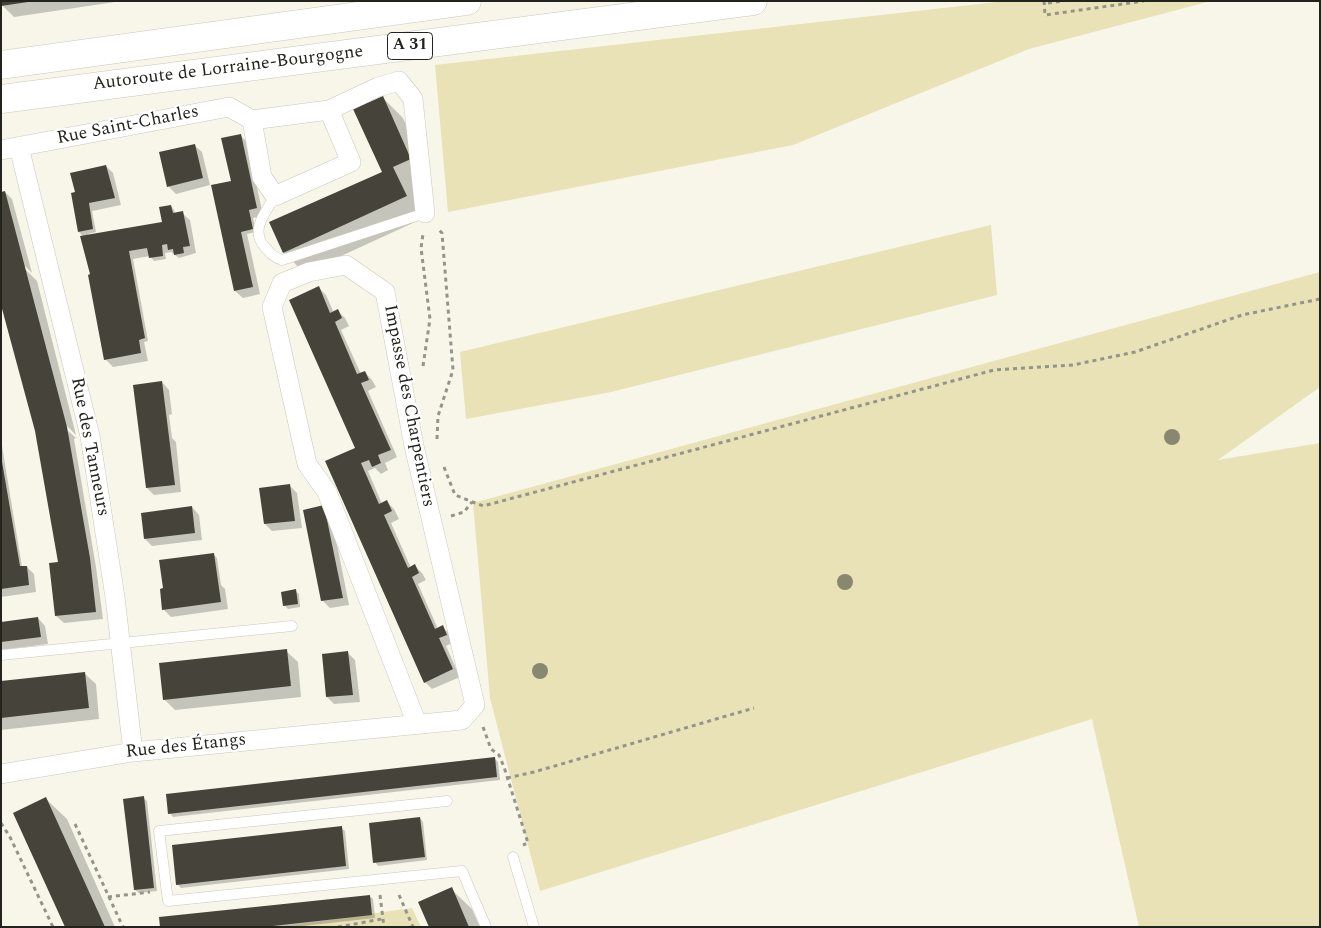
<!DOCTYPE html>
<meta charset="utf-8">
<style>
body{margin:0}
#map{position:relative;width:1321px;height:928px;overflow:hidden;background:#f7f6e9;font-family:Spectral,serif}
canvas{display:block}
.frame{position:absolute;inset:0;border:2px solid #23231e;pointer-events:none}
</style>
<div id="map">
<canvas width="1321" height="928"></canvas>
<div class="frame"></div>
</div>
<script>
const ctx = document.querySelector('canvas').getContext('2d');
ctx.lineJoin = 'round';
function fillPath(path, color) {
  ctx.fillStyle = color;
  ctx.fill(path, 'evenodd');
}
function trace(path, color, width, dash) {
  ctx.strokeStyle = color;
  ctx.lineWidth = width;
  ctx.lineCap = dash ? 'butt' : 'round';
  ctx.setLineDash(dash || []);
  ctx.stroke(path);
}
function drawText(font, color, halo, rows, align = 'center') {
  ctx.font = font + ' Spectral,serif';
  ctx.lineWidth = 5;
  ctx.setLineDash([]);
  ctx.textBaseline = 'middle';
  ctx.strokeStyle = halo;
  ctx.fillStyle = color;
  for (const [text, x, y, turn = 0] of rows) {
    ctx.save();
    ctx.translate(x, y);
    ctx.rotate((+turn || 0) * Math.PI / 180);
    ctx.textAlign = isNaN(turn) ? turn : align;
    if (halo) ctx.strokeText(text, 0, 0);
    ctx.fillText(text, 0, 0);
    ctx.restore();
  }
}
fillPath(new Path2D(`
 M1006,1h205l-182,48 -236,96 -345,67 -13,-147z
 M991,225l6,70 -386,97 -145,27 -6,-67z
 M1320,272v115l-102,73 102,-17v484h-181l-47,-208 -552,172 -50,-193 -17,-195z
 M412,908l9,19h-145z`), '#e8e2b6');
fillPath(new Path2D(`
 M1,1h121l-108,16 -12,-12z
 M383,98l20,20 27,62 -4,37 -122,56 -20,-21 99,-79z
 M240,135l8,8 15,73 -10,2 3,14 -9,2 13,60 -17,4 -8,-7 -3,-109z
 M194,145l8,7 8,33 -34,9 -7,-7 -9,-34z
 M106,166l7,7 8,32 -29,6 4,21 -8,2 1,2 75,-13 7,-17 3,4 1,4 7,-1 8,7 6,33 -17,5 -8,-6 -6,1 1,6 -12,2 -4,-5 -17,3 15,82 -4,1 4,19 -35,6 -8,-8 -12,-84 -9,-38 -5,-5 -6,-38 3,-1z
 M5,192l7,7 20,74 -7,-7v3l12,12 39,154 -11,-11v4l11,10 -2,1 22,128 7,52 -39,4 -8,-7 3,-53z
 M319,288l7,7 8,18 4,-2 7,7 4,8 -8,4 20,44 4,-2 7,8 4,7 -8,4 29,66 -12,6 3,7 -7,4 -6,-6 -7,3 14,33 5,-2 7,7 5,10 -8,4 20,45 4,-2 7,7 4,7 -8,4 20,45 4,-2 8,7 4,8 -8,4 14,31 -28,12 -7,-7 -68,-233z
 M162,382l7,8 3,24 -3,1 3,23 4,4 5,50 -27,3 -7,-7z
 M1,440l21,127h5l7,7 2,18 -35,5z
 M290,486l7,7 5,35 -30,3 -7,-7z
 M192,507l7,8 3,25 -50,6 -7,-7z
 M304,511l27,3 18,91 -19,3 -8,-8z
 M213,554l4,4 4,27 4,4 3,20 -57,8 -8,-8z
 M295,591l4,3 1,13 -12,2 -4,-4z
 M38,618l7,8 3,18 -47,6v-27z
 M286,651l12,11 3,35 -126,13 -11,-11z
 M348,653l7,7 5,42 -26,2 -7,-7z
 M84,673l12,11 3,35 -98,11v-48z
 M494,758l4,4 2,18 -327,37 -3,-4z
 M143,798l4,3 10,90 -18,2 -4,-3z
 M46,799l21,20 48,108h-49z
 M420,818l3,4 4,38 -49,6 -3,-4z
 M341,828l4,3 4,38 -168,19 -4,-4z
 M451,889l21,20 8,18h-50z
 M369,896l4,3 2,19 -81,9h-133z`), '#0003');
fillPath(new Path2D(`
 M1,1h26l1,1 -27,4z
 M383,96l28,63 -18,8 14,29 -124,57 -14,-31 113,-50 -29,-63z
 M241,134l16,74 -8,2 4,19 -12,3 12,55 -19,4 -23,-106 20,-4 -10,-43z
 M195,144l8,34 -36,9 -8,-35z
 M106,165l9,33 -26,5 4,26 -15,3 -7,-39 4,-1 -5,-19z
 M5,191l62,236 23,131 6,54 -41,4 -6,-53 9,-1 -23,-131 -34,-126v-113z
 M171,205l2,8 10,-2 7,35 -7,1 1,6 -10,2 -1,-6 -5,1 -1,-6 -5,1 1,11 -14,2 -2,-10 -18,3 16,87 -6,2 2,13 -37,7 -16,-85 2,-1 -10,-38 82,-14 -3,-15z
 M319,286l11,27 8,-4 4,9 -7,4 22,52 8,-3 4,9 -8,3 30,67 -13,5 3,8 -9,4 -3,-7 -8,3 18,41 8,-4 5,11 -8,4 24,53 7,-4 4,9 -7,4 23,52 8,-4 4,10 -8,3 14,31 -29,14 -99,-222 30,-13 -66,-148z
 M162,381l13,104 -29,3 -13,-103z
 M1,456l19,110h7l2,19 -28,4z
 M290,484l5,37 -31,3 -5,-36z
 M324,505l19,93 -22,3 -18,-91z
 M192,506l3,27 -51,6 -3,-26z
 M214,553l7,49 -59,8 -2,-21 3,-1 -4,-28z
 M296,589l2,15 -15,2 -2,-14z
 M38,617l3,20 -40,5v-20z
 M287,649l4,37 -128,14 -4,-37z
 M348,651l5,44 -27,2 -4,-43z
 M85,672l4,36 -88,10v-37z
 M495,757l2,20 -329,37 -2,-20z
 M144,796l10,92 -20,2 -11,-91z
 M46,797l30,66 29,64h-40l-52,-114z
 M420,817l5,40 -52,6 -4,-40z
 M342,826l4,40 -170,19 -4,-40z
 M452,887l17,40h-40l-11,-25z
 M370,895l2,20 -108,12h-104l-1,-10z`), '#46443a');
const service = new Path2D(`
 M275,196c-9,16 -25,33 -11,50 6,7 9,11 18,14l143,-47
 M1,655l291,-29
 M447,801l-288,30 9,70 294,-30 24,56
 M513,857l21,70`);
const minor = new Path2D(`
 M329,110l49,-23 21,-6 14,18 12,114
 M19,147l71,289 25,161 18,155
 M1,150l228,-43 23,13 10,57 13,19 76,-34 -22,-52 -77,10
 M1,774l132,-22 329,-32 13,-15 -61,-259 -29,-154 -39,-27 -37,7 -27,11 -10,24 35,157 20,28 90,232`);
const motorway = new Path2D(`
 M1,65l466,-64
 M1,99l752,-98`);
trace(service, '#c9c7bb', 11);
trace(minor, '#c9c7bb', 20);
trace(motorway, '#c9c7bb', 29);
trace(new Path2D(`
 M1044,1l1,14 99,-14
 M1048,3l16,-2
 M423,366l7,-47 -9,-71 2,-14
 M437,439l1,-23 15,-46 -11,-137 -4,-4
 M444,467l11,28 28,11 511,-136 79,-5 62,-13 107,-37 78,-16
 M451,516l13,-4 8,-10
 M483,727l8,22 8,6 5,12 24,76 -5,2
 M507,778l27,-6 220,-64
 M1,823l9,14 43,90
 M75,824l48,103
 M380,895l4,32
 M399,895l14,32
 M108,897l42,-5
 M338,927l44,-8`), '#95948b', 3, [4, 4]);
trace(service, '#fff', 10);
trace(minor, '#fff', 19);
trace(motorway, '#fff', 28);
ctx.fillStyle = '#8a8771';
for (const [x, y] of [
 [1172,437],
 [845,582],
 [540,671]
]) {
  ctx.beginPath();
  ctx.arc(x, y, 8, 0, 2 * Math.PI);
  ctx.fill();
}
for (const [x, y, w] of [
 [410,46,45]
]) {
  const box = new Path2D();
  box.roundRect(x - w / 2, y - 13.5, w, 27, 4);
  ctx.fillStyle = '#fff';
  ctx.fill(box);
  trace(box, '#23231e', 1);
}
drawText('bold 16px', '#23231e', null, [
 ["A 31",410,46]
]);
drawText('18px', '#23231e', '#fff', [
 ["Autoroute de Lorraine-Bourgogne",228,69,-7],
 ["Rue Saint-Charles",128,126,-11],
 ["Impasse des Charpentiers",408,406,79],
 ["Rue des Tanneurs",89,447,79],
 ["Rue des Étangs",186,747,-6]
]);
</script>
